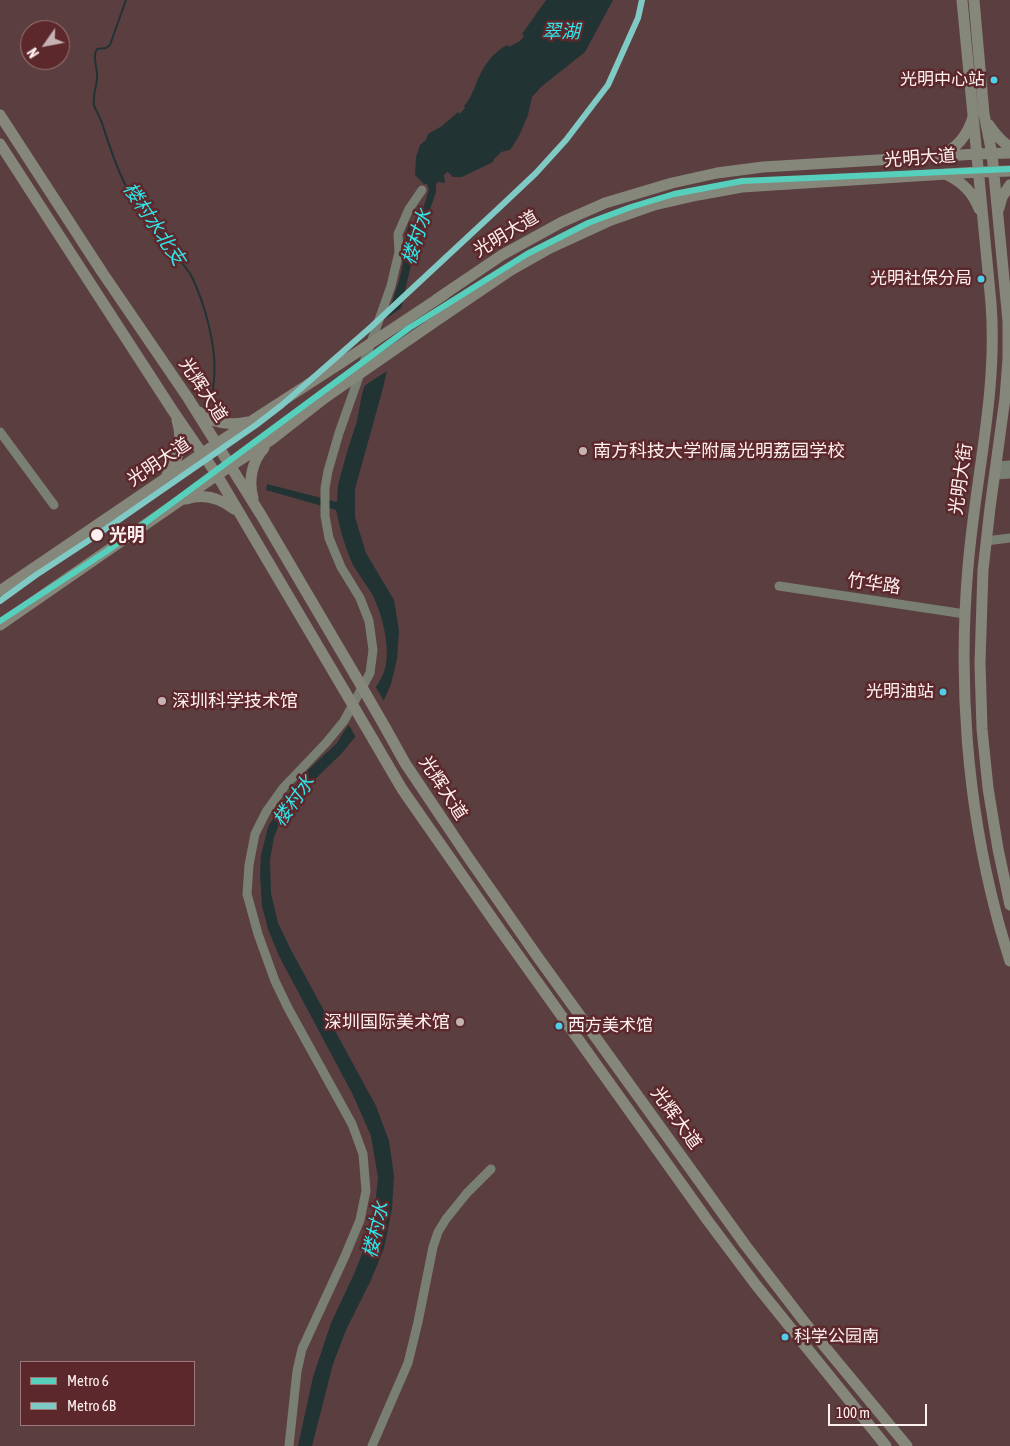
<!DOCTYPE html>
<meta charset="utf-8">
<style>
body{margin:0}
#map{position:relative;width:1010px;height:1446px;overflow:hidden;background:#5b3f40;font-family:"Asap Condensed",sans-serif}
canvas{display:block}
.legend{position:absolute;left:20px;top:1361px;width:175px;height:65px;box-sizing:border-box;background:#5c282b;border:1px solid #9d787a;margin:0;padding:6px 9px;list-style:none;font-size:15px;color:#fef0f0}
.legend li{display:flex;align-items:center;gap:10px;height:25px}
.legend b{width:25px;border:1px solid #9d787a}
.north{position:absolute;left:20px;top:20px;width:50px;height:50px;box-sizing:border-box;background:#5c282b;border:1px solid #9d787a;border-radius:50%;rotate:237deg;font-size:14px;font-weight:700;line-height:20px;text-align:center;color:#fef0f0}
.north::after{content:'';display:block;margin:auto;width:18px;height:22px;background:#c5b2b2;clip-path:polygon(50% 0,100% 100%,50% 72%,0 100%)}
.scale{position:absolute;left:828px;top:1404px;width:99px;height:22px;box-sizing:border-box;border:2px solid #fef0f0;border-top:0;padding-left:6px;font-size:15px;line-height:18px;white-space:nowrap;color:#fef0f0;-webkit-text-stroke:4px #5c282b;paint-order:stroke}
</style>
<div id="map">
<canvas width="1010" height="1446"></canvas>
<ul class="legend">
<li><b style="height:6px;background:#56d0bd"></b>Metro 6</li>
<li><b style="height:6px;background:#80cac6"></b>Metro 6B</li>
</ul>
<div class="north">N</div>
<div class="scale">100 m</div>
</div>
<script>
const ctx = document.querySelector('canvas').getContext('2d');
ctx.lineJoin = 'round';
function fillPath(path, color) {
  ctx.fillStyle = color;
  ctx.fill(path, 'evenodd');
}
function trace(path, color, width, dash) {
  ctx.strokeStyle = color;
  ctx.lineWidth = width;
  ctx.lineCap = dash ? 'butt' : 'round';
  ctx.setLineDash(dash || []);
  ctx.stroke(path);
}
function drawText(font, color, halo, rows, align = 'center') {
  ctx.font = font + ' "Asap Condensed","Noto Sans SC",sans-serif';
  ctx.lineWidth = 5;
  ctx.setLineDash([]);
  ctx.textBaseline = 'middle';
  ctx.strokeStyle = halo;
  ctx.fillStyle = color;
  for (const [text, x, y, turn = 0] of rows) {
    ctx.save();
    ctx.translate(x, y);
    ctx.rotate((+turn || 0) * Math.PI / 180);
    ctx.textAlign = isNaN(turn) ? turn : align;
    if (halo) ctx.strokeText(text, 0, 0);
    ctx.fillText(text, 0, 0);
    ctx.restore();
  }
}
fillPath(new Path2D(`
 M546,0h67l-28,52 -44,35 -9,10 -4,18 -9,21 -9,14 -9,2 -7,7 -1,3 -31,15h-9l-4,-4 -2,-1 -3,3 1,8 -7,-1 -2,2v8l-25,73 -28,123 -28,101v28l11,36 28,47 5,31 -2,28 -6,25 -7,16 -28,36 -14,17 -43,42 -16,20 -9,22 -4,23 1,33 7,30 13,27 85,156 13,35 5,35 -2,33 -8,39 -13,32 -25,50 -13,34 -21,82h-14l15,-69 18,-54 23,-49 19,-47 5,-50 -7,-41 -18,-41 -74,-139 -11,-27 -6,-23 -2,-31 1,-20 7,-28 18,-30 20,-25 31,-29 4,-7c13,-19 34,-43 43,-64 8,-20 -2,-60 -12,-78 -6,-10 -13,-19 -19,-29 -8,-18 -13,-36 -17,-55l-70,-20 1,-6 70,18 1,-17 9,-33 10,-31 5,-27 37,-113 4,-17 -1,-8 6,-30 7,1 5,-8 9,-30 -2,-5h-3l-9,-9 1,-18 4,-12 6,-5 2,-6 14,-8 16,-14 1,2 6,-6 -1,-2c8,-9 10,-18 15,-29 5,-12 16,-27 29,-32l1,2 11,-6 4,-5 -2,-2z`), '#213333');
fillPath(new Path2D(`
 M404,306l-14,63 -29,19 23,-68z
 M374,684l11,19 -28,36 -10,-17z`), '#5b3f40');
trace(new Path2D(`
 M126,0l-16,45 -4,3 -9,1c-5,8 0,16 0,26 1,9 -5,20 -3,30 2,6 6,12 8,18 7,21 13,42 23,61l66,91c14,29 26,72 23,104 0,6 -2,13 -2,19`), '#213333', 2);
trace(new Path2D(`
 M0,432l54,73
 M996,466l14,-1
 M995,475l15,-1
 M986,541l24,-3
 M779,586l186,28
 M289,1446l8,-75 5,-22 43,-93 15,-36 6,-29 -3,-37 -11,-30 -64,-116 -13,-27 -17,-47 -11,-40 2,-29 6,-31 11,-22 18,-25 42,-44 18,-22 26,-48 3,-23 -4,-29 -9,-23 -19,-31 -12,-29 -4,-22v-28l3,-17 11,-38 52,-147 8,-34 -1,-18 11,-25 13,-19
 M372,1446l36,-83 10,-41 15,-75 5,-15 8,-13 21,-26 24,-24`), '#7a7f73', 9);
trace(new Path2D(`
 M962,0l29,303c7,89 -16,176 -23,264 -10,115 -1,235 28,346 4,16 9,32 14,48
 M974,0l10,114 8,40 16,167v38l-3,39 -15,110 -7,62 -3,93 2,66 6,59 10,61 12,56
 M0,115l102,157 86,126 73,117 94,160
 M989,125c6,9 12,16 21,22
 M0,144l173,267 44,64 127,215
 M941,155c16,-7 27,-21 32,-38
 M945,174c16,7 28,18 34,35
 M999,208l3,-11 8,-12
 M437,299l65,-44 60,-33 43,-19 67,-20 45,-10 46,-6 214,-13 33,-1
 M430,325l81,-55 39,-22 61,-28 43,-15 44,-10 44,-8 236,-15 32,-1
 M199,412c15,12 31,14 48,10
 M167,475c13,-17 16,-35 10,-55
 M253,498c-5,-17 -1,-37 11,-50
 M186,499c18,-6 34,-1 48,10
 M0,591l216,-147 125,-81
 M0,625l217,-150 54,-35 55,-43
 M385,727l20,36 63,94 69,99 209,290 60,78 101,122
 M374,741l28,48 99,142 207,290 48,64 130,161`), '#86877b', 11);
trace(new Path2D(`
 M341,363l104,-69
 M326,397l104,-72
 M355,675l30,52
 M344,690l30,51`), '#86877b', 11);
trace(new Path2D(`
 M0,621l107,-70 302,-223 118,-74 61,-31 43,-16 43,-13 68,-13 268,-12`), '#56d0bd', 6);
trace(new Path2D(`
 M0,601l36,-26 61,-40 159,-110 26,-20 89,-78 129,-120 36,-34 30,-33 42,-55 30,-67 4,-18`), '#80cac6', 6);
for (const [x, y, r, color] of [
 [994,80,4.5,"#4dcfeb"],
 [981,279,4.5,"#4dcfeb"],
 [583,451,5,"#c5b2b2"],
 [97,535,7,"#fef0f0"],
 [943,692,4.5,"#4dcfeb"],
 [162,701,5,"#c5b2b2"],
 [460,1022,5,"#c5b2b2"],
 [559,1026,4.5,"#4dcfeb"],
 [785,1337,4.5,"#4dcfeb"]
]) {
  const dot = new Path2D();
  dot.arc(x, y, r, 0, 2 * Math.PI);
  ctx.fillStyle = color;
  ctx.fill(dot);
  trace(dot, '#5c282b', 2);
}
drawText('17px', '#fef0f0', '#5c282b', [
 ["光明中心站",985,80],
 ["光明社保分局",972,279],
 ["光明油站",934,692],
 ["西方美术馆",568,1026,"left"],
 ["科学公园南",794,1337,"left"]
], 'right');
drawText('18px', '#fef0f0', '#5c282b', [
 ["光明大道",920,158,-4],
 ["光明大道",506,234,-31],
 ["光辉大道",203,390,57],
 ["光明大道",159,462,-34],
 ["光明大街",961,479,-82],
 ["竹华路",874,584,8],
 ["光辉大道",443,788,57],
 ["光辉大道",676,1118,54]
]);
drawText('18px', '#fef0f0', '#5c282b', [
 ["南方科技大学附属光明荔园学校",593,451],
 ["深圳科学技术馆",172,701],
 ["深圳国际美术馆",450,1022,"right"]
], 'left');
drawText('bold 18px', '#fef0f0', '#5c282b', [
 ["光明",109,535]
], 'left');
drawText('italic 19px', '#2fe6eb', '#5c282b', [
 ["翠湖",561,32],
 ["楼村水北支",154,224,56],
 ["楼村水",417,237,-72],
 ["楼村水",294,801,-55],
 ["楼村水",376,1230,-77]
]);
</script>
